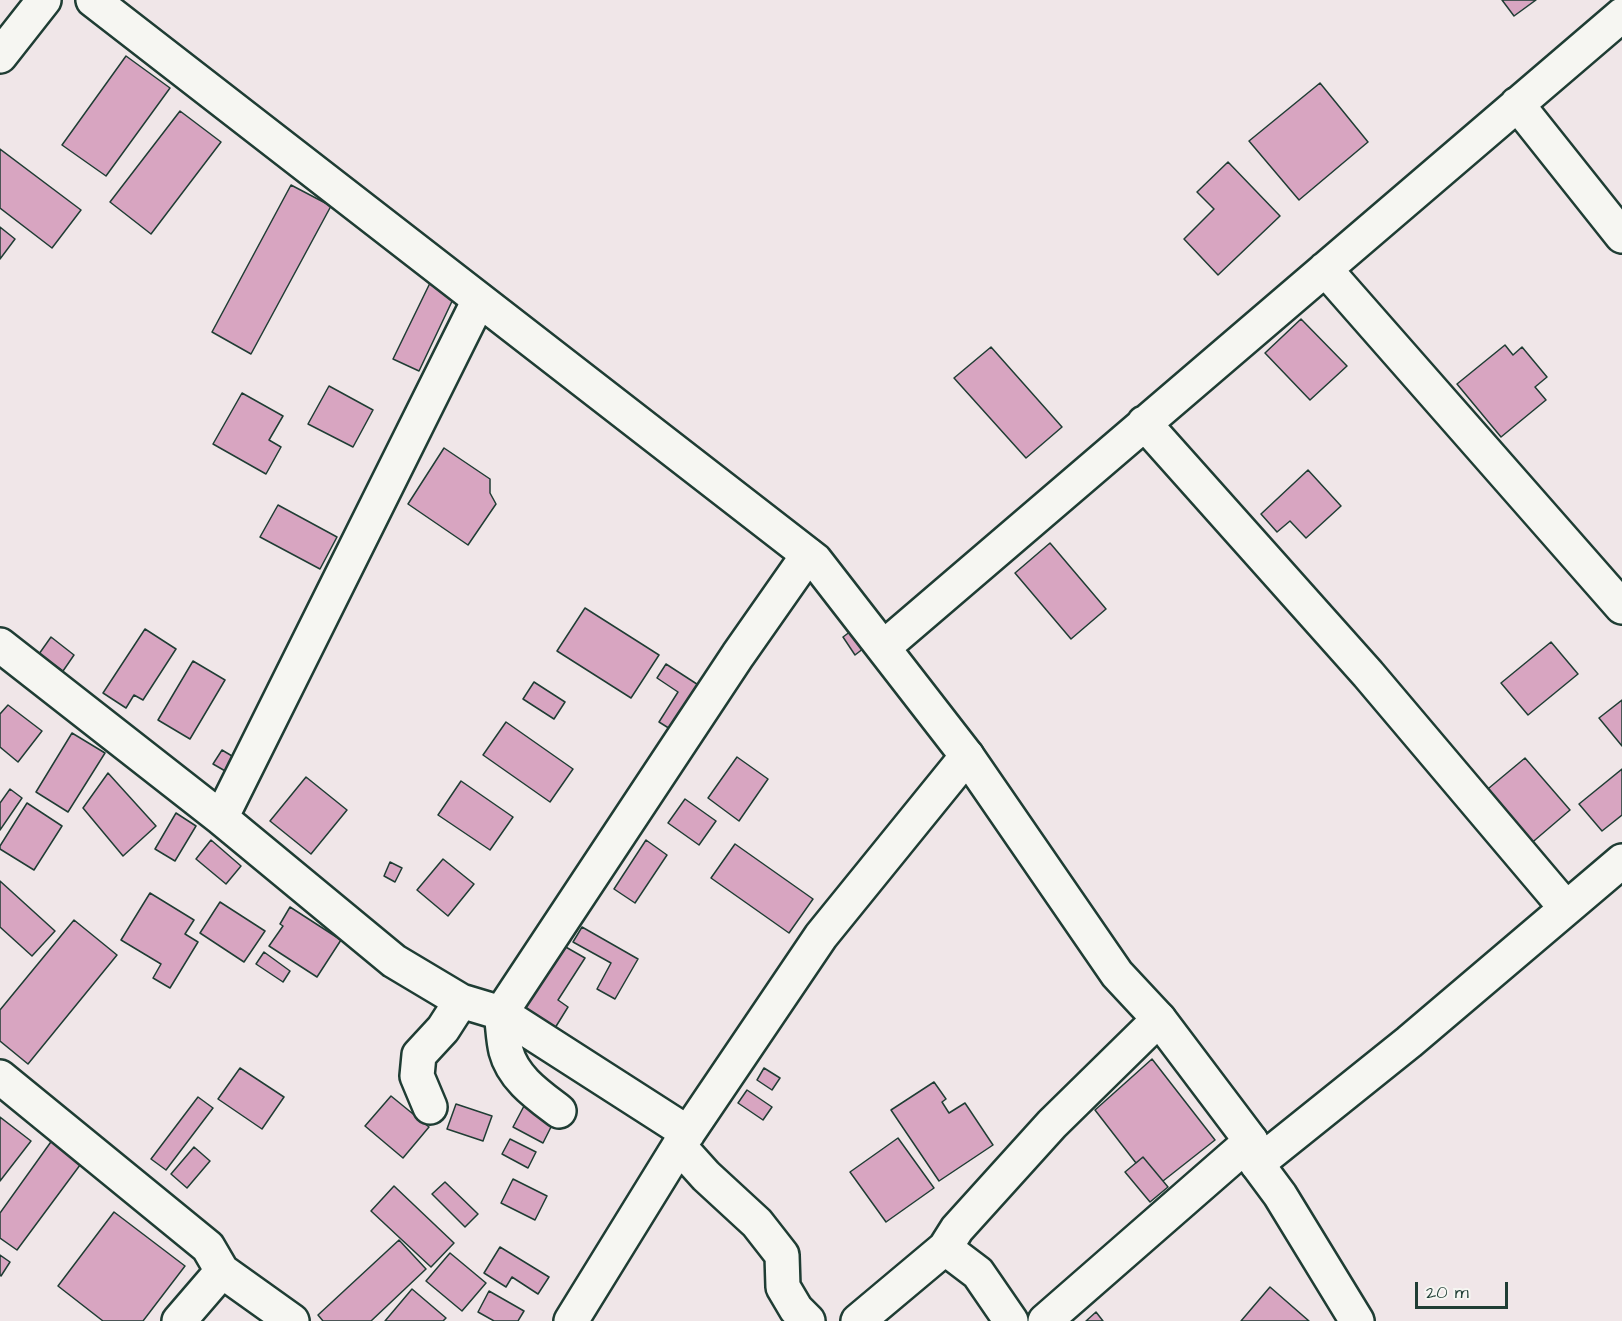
<!DOCTYPE html>
<style>
body{margin:0}
#map{position:relative;width:1622px;height:1321px;overflow:hidden;background:#f0e6e8;font-family:"Architects Daughter",sans-serif}
canvas{display:block}
.scale{position:absolute;left:1415px;top:1282px;width:93px;height:27px;box-sizing:border-box;border:3px solid #1f3d34;border-top:0;padding-left:8px;font-size:18px;line-height:21px;white-space:nowrap;color:#1f3d34;-webkit-text-stroke:4px #f6f6f2;paint-order:stroke}
</style>
<div id="map">
<canvas width="1622" height="1321"></canvas>
<div class="scale">20 m</div>
</div>
<script>
const ctx = document.querySelector('canvas').getContext('2d');
ctx.lineJoin = 'round';
function fillPath(path, color) {
  ctx.fillStyle = color;
  ctx.fill(path, 'evenodd');
}
function trace(path, color, width, dash) {
  ctx.strokeStyle = color;
  ctx.lineWidth = width;
  ctx.lineCap = dash ? 'butt' : 'round';
  ctx.setLineDash(dash || []);
  ctx.stroke(path);
}
const building = new Path2D(`
 M1502,0h34l-22,16z
 M126,56l44,32 -64,88 -44,-31z
 M1320,83l48,59 -69,58 -50,-59z
 M180,111l41,31 -70,92 -41,-32z
 M0,149l81,61 -29,38 -52,-40z
 M1228,162l52,54 -62,59 -34,-36 30,-30 -17,-17z
 M291,185l40,21 -80,148 -39,-22z
 M0,227l15,12 -15,20z
 M430,283l25,12 -36,76 -26,-12z
 M1301,319l46,47 -37,34 -45,-47z
 M1505,345l8,10 9,-8 25,30 -12,10 11,13 -45,37 -44,-53z
 M991,347l71,80 -36,31 -72,-80z
 M329,386l44,24 -20,37 -45,-23z
 M242,393l41,23 -14,24 12,7 -15,27 -53,-30z
 M444,448l46,31v14l6,11 -28,41 -60,-41z
 M1308,470l33,36 -35,32 -16,-17 -13,11 -16,-18z
 M278,505l59,32 -17,32 -60,-32z
 M1050,543l56,66 -35,30 -56,-66z
 M585,608l74,47 -28,43 -74,-47z
 M855,628l13,17 -13,10 -12,-18z
 M145,629l31,20 -33,51 -9,-5 -8,13 -23,-15z
 M51,637l23,18 -11,16 -24,-17z
 M1551,642l27,32 -50,41 -27,-32z
 M193,661l32,19 -35,59 -32,-19z
 M666,664l37,24 -28,44 -16,-10 19,-30 -21,-14z
 M534,682l31,20 -11,17 -31,-20z
 M1622,700v46l-23,-28z
 M8,705l34,26 -24,31 -18,-15v-33z
 M506,722l67,47 -23,33 -67,-47z
 M72,733l33,20 -37,59 -32,-20z
 M222,750l20,12 -8,14 -21,-12z
 M737,757l31,22 -29,42 -31,-23z
 M1525,758l45,52 -42,36 -45,-53z
 M1622,769v46l-20,16 -23,-27z
 M108,773l48,53 -33,30 -40,-48z
 M306,777l41,33 -36,44 -41,-33z
 M461,781l52,36 -23,33 -52,-35z
 M10,789l12,9 -22,32v-27z
 M685,799l31,22 -17,24 -31,-22z
 M27,803l35,23 -28,44 -34,-21v-3z
 M176,813l20,13 -21,35 -20,-12z
 M211,840l30,26 -15,18 -30,-25z
 M646,840l21,15 -32,48 -21,-14z
 M735,844l78,55 -24,34 -78,-55z
 M443,859l31,25 -26,32 -31,-26z
 M390,862l12,6 -7,14 -11,-6z
 M0,881l55,50 -23,25 -32,-29z
 M150,893l44,27 -9,14 13,8 -28,46 -17,-10 8,-14 -40,-24z
 M220,902l45,29 -21,31 -44,-29z
 M290,907l51,33 -24,37 -48,-31 14,-20 -3,-2z
 M74,920l43,35 -89,109 -28,-23v-31z
 M582,927l56,32 -23,40 -18,-10 14,-26 -38,-21z
 M564,946l21,12 -27,42 10,7 -13,21 -31,-19z
 M264,952l26,19 -7,11 -27,-18z
 M1152,1059l63,81 -52,41 -20,-24 -7,6 -41,-53z
 M240,1068l44,29 -22,32 -44,-30z
 M764,1068l16,10 -8,12 -15,-10z
 M934,1082l12,17 -4,3 7,11 16,-10 28,42 -54,36 -48,-71z
 M747,1090l25,17 -9,13 -25,-17z
 M391,1096l38,31 -26,31 -38,-32z
 M198,1097l15,11 -47,62 -15,-11z
 M456,1104l36,12 -9,25 -36,-12z
 M524,1106l30,15 -11,22 -30,-16z
 M0,1117l31,24 -31,40z
 M898,1138l36,50 -48,34 -36,-50z
 M53,1139l30,22 -66,89 -17,-12v-25z
 M510,1139l26,13 -8,16 -26,-14z
 M194,1147l16,14 -23,27 -16,-14z
 M1143,1157l25,30 -18,15 -25,-30z
 M513,1179l34,17 -12,24 -34,-17z
 M445,1182l33,32 -13,13 -33,-33z
 M394,1186l60,57 -23,24 -60,-56z
 M114,1212l71,54 -42,55h-40l-45,-35z
 M399,1240l27,29 -55,52h-48l-5,-6z
 M500,1247l49,30 -11,17 -26,-17 -6,10 -22,-14z
 M450,1253l36,30 -24,28 -36,-30z
 M0,1255l10,7 -9,14 -1,-1z
 M1270,1287l39,34h-68z
 M412,1289l34,29 -3,3h-58z
 M489,1291l35,20 -6,10h-24l-16,-9z
 M1096,1312l7,9h-17z`);
fillPath(building, '#d8a5c1');
trace(building, '#1f3d34', 1.5);
const minor = new Path2D(`
 M0,56l44,-56
 M1517,104l105,132
 M1325,269l297,338
 M1144,423l224,251 198,234
 M0,645l221,173 173,143 67,40 40,12 187,120
 M884,647l738,-632
 M221,818l258,-518
 M0,1077l208,170 14,24 70,50
 M430,1107l-13,-31 2,-21 24,-26 18,-28
 M559,1111c-21,-16 -46,-33 -53,-60 -3,-12 -3,-26 -5,-38l237,-358 70,-100
 M679,1146l27,30 51,47 25,32 1,32 13,22 12,12
 M1257,1164l152,-122 213,-181
 M945,1248l33,25 33,48
 M179,1321l43,-50
 M571,1321l108,-175 142,-210 146,-180
 M858,1321l87,-73 12,-19 95,-105 107,-105
 M1045,1321l206,-180`);
const tertiary = new Path2D(`
 M93,0l722,560 152,196 150,218 42,45 92,122 6,23 23,31 77,126`);
trace(minor, '#1f3d34', 38);
trace(tertiary, '#1f3d34', 38);
trace(minor, '#f6f6f2', 33);
trace(tertiary, '#f6f6f2', 33);
</script>
